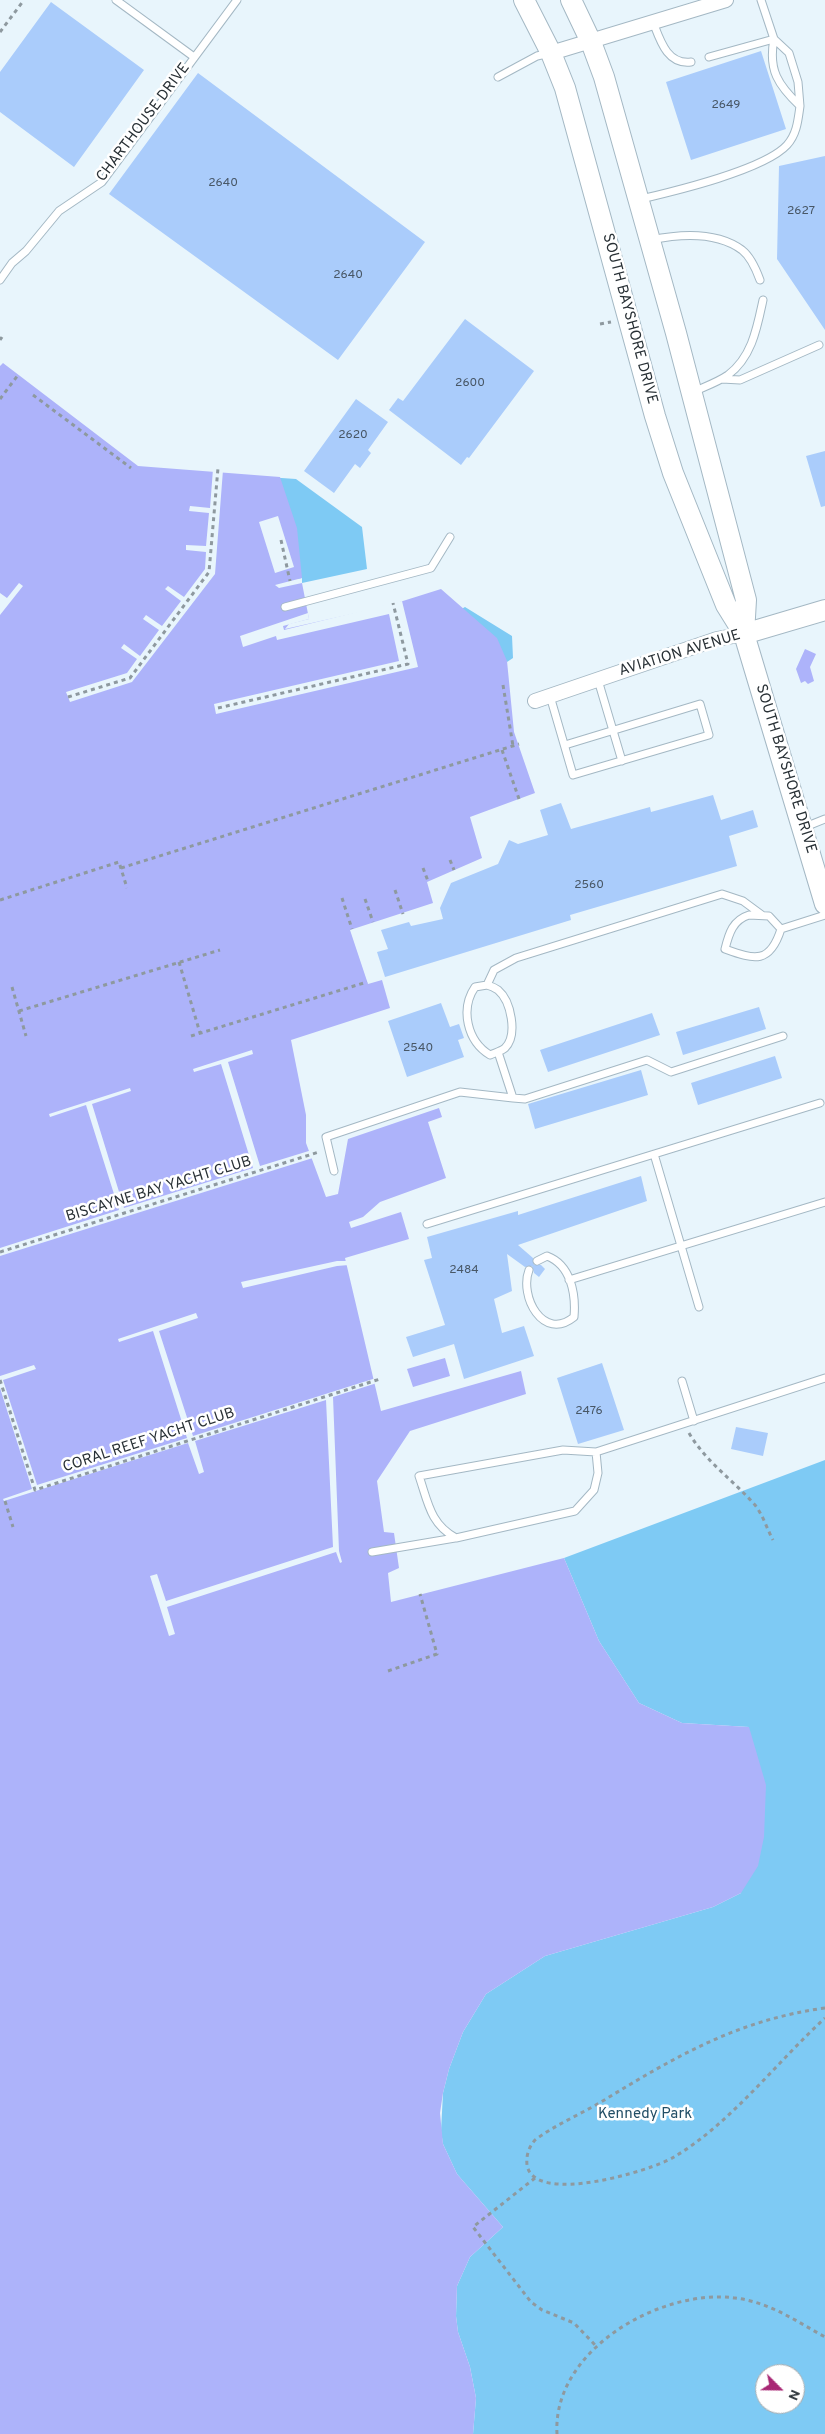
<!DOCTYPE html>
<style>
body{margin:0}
#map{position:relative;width:825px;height:2434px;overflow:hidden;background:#e8f5fc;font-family:Overpass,sans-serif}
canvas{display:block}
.north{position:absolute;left:755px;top:2364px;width:50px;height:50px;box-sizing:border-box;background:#fff;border:1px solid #a9acae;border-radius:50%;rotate:113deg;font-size:14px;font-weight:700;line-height:20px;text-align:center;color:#283035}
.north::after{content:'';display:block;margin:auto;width:18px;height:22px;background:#a82774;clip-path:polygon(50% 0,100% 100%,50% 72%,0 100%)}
</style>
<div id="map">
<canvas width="825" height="2434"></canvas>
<div class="north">N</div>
</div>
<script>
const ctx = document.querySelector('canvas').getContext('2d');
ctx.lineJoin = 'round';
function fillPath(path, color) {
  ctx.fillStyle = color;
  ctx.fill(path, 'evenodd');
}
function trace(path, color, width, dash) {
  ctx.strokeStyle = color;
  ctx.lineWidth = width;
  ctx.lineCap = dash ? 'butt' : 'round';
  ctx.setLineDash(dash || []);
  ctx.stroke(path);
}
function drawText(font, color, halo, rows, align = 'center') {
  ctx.font = font + ' Overpass,sans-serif';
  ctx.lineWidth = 5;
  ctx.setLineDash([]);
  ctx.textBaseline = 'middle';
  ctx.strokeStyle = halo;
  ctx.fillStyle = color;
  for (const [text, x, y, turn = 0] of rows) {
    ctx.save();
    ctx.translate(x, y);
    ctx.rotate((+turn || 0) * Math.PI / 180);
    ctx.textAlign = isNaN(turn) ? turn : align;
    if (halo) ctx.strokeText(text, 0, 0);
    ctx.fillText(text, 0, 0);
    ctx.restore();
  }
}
fillPath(new Path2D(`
 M267,477l29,2 66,48 5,42 -65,14v-5l-5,1z
 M465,607l47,29 1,22 -12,8 -45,-54z
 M825,1460v974h-352l3,-36 -6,-31 -12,-35 -2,-16 1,-30 13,-29 33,-30 -46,-53 -14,-30 -2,-13 2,-38 6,-24 14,-37 23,-38 59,-38 168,-49 28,-14 8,-166 -67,-4 -43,-20 -40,-62 -35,-83zM765,2374h30v30h-30z`), '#7ecaf4');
fillPath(new Path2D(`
 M3,363l135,103 142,11 17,51 5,50 -27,7 4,3 23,-5 7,36 -20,5 -4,5 102,-23 54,-17 56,49 10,23 7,71 21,61 -65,24 12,41 -55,24 6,21 -83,27 18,54 14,-4 8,28 -99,32 15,75v28l20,54 12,-3 10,-55 91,-31 3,9 -14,5 18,56 -66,24 -17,15 -14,5 2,6 50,-16 8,27 -64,19 36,153 140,-40 5,23 -116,37 -33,50 7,51 10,1 5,35 -11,5 3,29 173,-44 35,83 40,62 43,20 67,4 17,58 -2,52 -6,29 -17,27 -28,14 -168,49 -59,38 -23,38 -14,37 -6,24 -3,20 3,31 14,30 46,53 -33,30 -13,29 -1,30 2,16 12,35 6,31 -3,36h-473v-2068z
 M805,649l11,5 -6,13 4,14 -6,3 -3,-3 -4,2 -5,-14z
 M445,1358l5,18 -37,11 -6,-18z`), '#adb3fa');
fillPath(new Path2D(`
 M213,469l10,1 -8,104 -83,108 -62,20 -4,-10 61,-19 10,-14 -16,-11 3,-4 16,12 19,-26 -16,-11 3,-4 16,11 19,-25 -16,-12 3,-3 16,11 21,-28 1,-17 -20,-2v-5l20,1 3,-33 -20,-2 1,-5 20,2z
 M278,516l16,51 -19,6 -16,-51z
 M19,583l4,3 -23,29v-22l7,5z
 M402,601l16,66 -202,47 -2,-10 185,-43 -10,-47 -112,26 -1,-4 -33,11 -3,-11 68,-23 1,6 -26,7 1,4z
 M252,1050l1,4 -25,8 32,104 52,-16 4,7 -316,99v-8l119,-38 -33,-105 -36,12 -1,-3 81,-26 1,3 -39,13 32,104 129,-40 -32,-104 -27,8 -1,-3z
 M337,1261h11l1,4 -12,1 -94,22 -2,-6z
 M196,1313l2,5 -39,13 34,105 183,-58 1,5 -44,14 6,154 3,11 -2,1 -4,-11 -169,55 8,27 -6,2 -19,-60 7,-2 9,27 167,-54 -7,-147 -131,41 9,31 -5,2 -11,-31 -184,58 -1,-2 29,-10 -32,-101v-12l34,-11 2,4 -33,11 35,108 -1,-3 150,-47 -34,-107 -34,11 -1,-3z`), '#e8f5fc');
fillPath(new Path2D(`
 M51,2l93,68 -70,97 -74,-55v-40z
 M761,51l25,78 -95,31 -25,-78z
 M198,73l227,169 -87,118 -229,-166z
 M825,156v174l-48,-71 2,-93z
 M465,319l69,52 -65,87 -2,-1 -6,8 -72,-55 9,-12 5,3z
 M356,399l32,23 -20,28 3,3 -11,15 -5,-4 -21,29 -30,-22z
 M825,451v55l-4,1 -15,-51z
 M713,795l8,25 32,-10 5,17 -29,9 8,30 -167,49 1,5 -186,57 -8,-25 11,-3 -7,-19 28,-8 2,4 32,-7 -3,-11 11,-25 47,-19 11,-24 9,4 30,-9 -8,-25 21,-7 10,26 79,-22 1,5z
 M441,1003l9,24 9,-3 5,14 -6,2 6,17 -57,20 -19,-56z
 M759,1007l7,22 -83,26 -7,-23z
 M652,1013l8,22 -112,37 -8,-22z
 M775,1056l7,22 -84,27 -7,-22z
 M641,1070l7,25 -113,34 -7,-25z
 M641,1176l6,25 -129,44 15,13 1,7h7l4,4 -6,8 -5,-4 -2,-7 -7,1 -18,-13 5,37 -18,8 8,34 22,-7 10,30 -70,23 -10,-35 -41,13 -7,-20 39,-12 -21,-65 8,-2 -5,-21 91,-26v4z
 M602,1363l22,67 -46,14 -21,-66z
 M736,1427l32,6 -5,23 -32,-7z`), '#aaccfb');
const lane = new Path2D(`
 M116,0l78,57
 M761,0l13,39 15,14 9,29 2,24c-22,-21 -32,-36 -26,-67
 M653,22c7,18 14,43 38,40
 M709,57l65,-18
 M498,77l39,-21 13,-3
 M641,199c34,-8 123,-29 146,-54 10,-11 11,-25 13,-39
 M651,240c29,-6 65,-9 91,10 9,7 14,19 18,30
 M0,280l12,-17 14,-12 33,-40 43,-29 135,-182
 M722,379l18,1 79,-35
 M693,392c11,-5 25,-10 35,-17 24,-18 29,-47 35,-75
 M285,607l146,-39 19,-31
 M598,680l24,81
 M550,696l23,79 136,-40 -9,-31 -135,41
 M805,827l20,-8
 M749,915l20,1 12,13c-11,35 -26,31 -56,20 4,-16 8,-29 24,-34z
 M781,929l44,-14
 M487,985l7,-15 22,-12 206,-64 21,7 19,14
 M487,985c4,1 8,3 11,5 13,11 20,45 7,58 -3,3 -11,5 -15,7 -23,-14 -30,-46 -15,-68z
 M498,1052l15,46 12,1 122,-39 24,12 112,-36
 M654,1154l45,153
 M334,1171l-8,-34 134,-45 53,6
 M427,1224l393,-121
 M529,1270c-10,26 14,72 45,47 2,-23 -3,-52 -27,-61l-10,5
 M569,1280l256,-78
 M682,1381l12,40
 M596,1452l2,21 -4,17 -19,21 -119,27c-26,-14 -28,-36 -37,-62l144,-26 33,2 229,-74
 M372,1552l83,-14`);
const street = new Path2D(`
 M551,53l175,-53
 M535,701l182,-62 27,-5`);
const secondary = new Path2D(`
 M524,0l27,53 14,35 90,328 18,57 53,132 18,29 81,270
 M571,0l20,42 13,35 72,256 70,267 -2,34
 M744,634l81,-24`);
trace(lane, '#a4b8c4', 9);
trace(street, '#a4b8c4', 16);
trace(secondary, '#a4b8c4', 22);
trace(new Path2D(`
 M0,32l24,-32
 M600,324l11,-2
 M0,340l2,-3
 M33,395l98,73
 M0,399l18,-24
 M281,540l9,41
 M503,685l10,61
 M68,697l62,-19 79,-106 9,-104
 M218,708l190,-44 -15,-61
 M502,750l17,49
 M450,860l4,10
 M121,868l398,-124
 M423,868l5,13
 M395,890l8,24
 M342,898l10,31
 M365,899l8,23
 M0,900l119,-38 8,26
 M179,962l21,71
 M12,987l14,49
 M19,1011l201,-61
 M191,1036l176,-54
 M0,1252l319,-100
 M0,1380l35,110 345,-111
 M689,1433c17,29 44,47 66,72 8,10 12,24 18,35
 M5,1501l8,26
 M388,1671l49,-17 -17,-60
 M825,2008c-88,12 -150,49 -224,94 -22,13 -46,23 -66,38 -6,7 -9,15 -8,25 7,41 124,6 147,-8 56,-33 103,-95 151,-139
 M535,2178l-62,49 58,75 11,8 32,13 23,24
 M557,2434c-5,-84 104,-146 178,-136 34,4 61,23 90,39`), '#8e999f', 3, [4, 4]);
trace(lane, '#fff', 7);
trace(street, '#fff', 14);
trace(secondary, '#fff', 20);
drawText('12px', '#485766', null, [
 ["2649",726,106],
 ["2640",223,184],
 ["2627",801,212],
 ["2640",348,276],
 ["2600",470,384],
 ["2620",353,436],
 ["2560",589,886],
 ["2540",418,1049],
 ["2484",464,1271],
 ["2476",589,1412]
]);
drawText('15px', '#283035', '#fff', [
 ["CHARTHOUSE DRIVE",144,123,-53],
 ["SOUTH BAYSHORE DRIVE",629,319,75],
 ["AVIATION AVENUE",680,654,-17],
 ["SOUTH BAYSHORE DRIVE",785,769,73],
 ["BISCAYNE BAY YACHT CLUB",159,1190,-17],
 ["CORAL REEF YACHT CLUB",149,1441,-18]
]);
drawText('15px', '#224e66', '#fff', [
 ["Kennedy Park",645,2115]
]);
</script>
